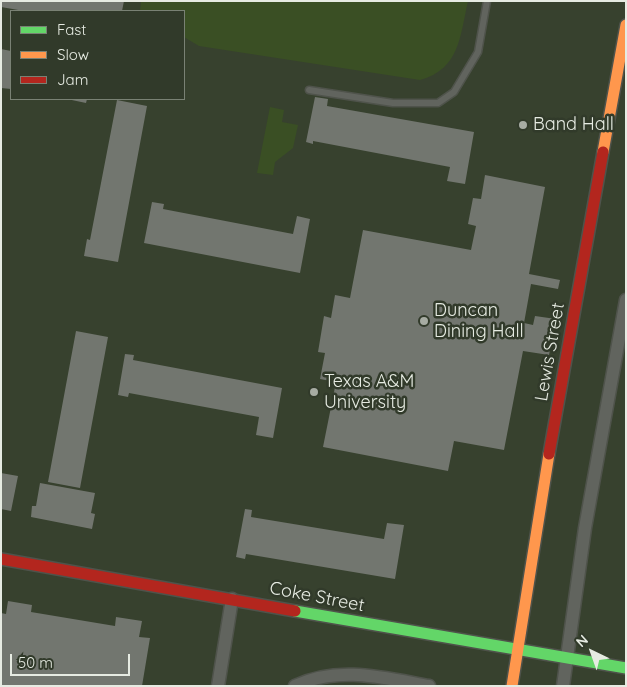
<!DOCTYPE html>
<style>
body{margin:0}
#map{position:relative;width:627px;height:687px;overflow:hidden;background:#32362e;font-family:Quicksand,sans-serif}
canvas{display:block}
.frame{position:absolute;inset:0;border:2px solid #e6ebe2;pointer-events:none}
.legend{position:absolute;left:10px;top:10px;width:175px;height:90px;box-sizing:border-box;background:#313a2a;border:1px solid #798174;margin:0;padding:6px 9px;list-style:none;font-size:15px;color:#e6ebe2}
.legend li{display:flex;align-items:center;gap:10px;height:25px}
.legend b{width:25px;border:1px solid #798174}
.north{position:absolute;left:567px;top:627px;width:50px;height:50px;-webkit-text-stroke:4px #313a2a;paint-order:stroke;rotate:318deg;font-size:14px;font-weight:700;line-height:20px;text-align:center;color:#e6ebe2}
.north::after{content:'';display:block;margin:auto;width:18px;height:22px;background:#e6ebe2;clip-path:polygon(50% 0,100% 100%,50% 72%,0 100%)}
.scale{position:absolute;left:10px;top:654px;width:120px;height:22px;box-sizing:border-box;border:2px solid #e6ebe2;border-top:0;padding-left:6px;font-size:15px;line-height:18px;white-space:nowrap;color:#e6ebe2;-webkit-text-stroke:4px #313a2a;paint-order:stroke}
</style>
<div id="map">
<canvas width="627" height="687"></canvas>
<div class="frame"></div>
<ul class="legend">
<li><b style="height:6px;background:#63d668"></b>Fast</li>
<li><b style="height:6px;background:#ff974d"></b>Slow</li>
<li><b style="height:6px;background:#b3261e"></b>Jam</li>
</ul>
<div class="north">N</div>
<div class="scale">50 m</div>
</div>
<script>
const ctx = document.querySelector('canvas').getContext('2d');
ctx.lineJoin = 'round';
function fillPath(path, color) {
  ctx.fillStyle = color;
  ctx.fill(path, 'evenodd');
}
function trace(path, color, width, dash) {
  ctx.strokeStyle = color;
  ctx.lineWidth = width;
  ctx.lineCap = dash ? 'butt' : 'round';
  ctx.setLineDash(dash || []);
  ctx.stroke(path);
}
function drawText(font, color, halo, rows, align = 'center') {
  ctx.font = font + ' Quicksand,sans-serif';
  ctx.lineWidth = 5;
  ctx.setLineDash([]);
  ctx.textBaseline = 'middle';
  ctx.strokeStyle = halo;
  ctx.fillStyle = color;
  for (const [text, x, y, turn = 0] of rows) {
    ctx.save();
    ctx.translate(x, y);
    ctx.rotate((+turn || 0) * Math.PI / 180);
    ctx.textAlign = isNaN(turn) ? turn : align;
    if (halo) ctx.strokeText(text, 0, 0);
    ctx.fillText(text, 0, 0);
    ctx.restore();
  }
}
fillPath(new Path2D(`
 M1,1h625v685h-625zM11,11h173v88h-173z`), '#37412e');
fillPath(new Path2D(`
 M141,1h327c-8,35 -8,68 -48,79l-221,-34 -15,-9v-26h-44z
 M270,107l14,3 -2,12 16,3 -5,23 -18,14 -2,13 -16,-2z`), '#3a4f24');
fillPath(new Path2D(`
 M1,1h123l-2,10h-98l-23,-4z
 M1,49l10,2v38l-10,-1z
 M315,97l13,2 -1,7 147,26 -9,52 -18,-3 3,-14 -137,-26v3l-7,-2z
 M67,99h20l-1,4z
 M117,100l30,6 -29,156 -34,-6 3,-17 3,1z
 M485,175l60,12 -16,87 31,6 -2,9 -27,-5 -7,39 9,2 2,-9 21,3 -7,36 -26,-4 -19,99 -50,-9 -6,30 -125,-24 13,-65 -16,-3 5,-26 -7,-1 6,-36 7,2 4,-23 15,3 13,-68 108,20 5,-24 -8,-2 5,-26 8,1z
 M152,202l12,2 -1,5 130,25 4,-18 13,3 -10,54 -156,-30z
 M76,331l32,6 -28,151 -32,-6z
 M125,354l9,1 -1,5 149,28 -9,50 -17,-3 3,-18 -130,-24 -1,4 -10,-2z
 M1,473l17,3 -7,35 -10,-2z
 M40,483l55,10 -4,20 4,1 -3,15 -61,-12 1,-11h4z
 M245,509l7,1 -1,7 133,22 3,-16 17,2 -9,54 -149,-25 -1,5 -9,-2z
 M8,601l24,4 -1,7 84,14 1,-9 26,4 -3,16 11,1 -8,48h-141v-73l5,1z`), '#72766f');
const lane = new Path2D(`
 M309,90l84,13h45l16,-11 24,-40 9,-51`);
const street = new Path2D(`
 M218,686l14,-87
 M295,686c43,-21 90,-8 134,0
 M563,686l22,-158 41,-228`);
const fast = new Path2D(`
 M295,611l331,57`);
const slow = new Path2D(`
 M603,152l23,-127
 M512,686l37,-232`);
const jam = new Path2D(`
 M549,454l54,-302
 M1,559l294,52`);
trace(lane, '#4f534b', 9);
trace(street, '#4f534b', 15);
trace(fast, '#4f534b', 14);
trace(slow, '#4f534b', 14);
trace(jam, '#4f534b', 14);
trace(lane, '#61645e', 6);
trace(street, '#61645e', 12);
trace(fast, '#63d668', 11);
trace(slow, '#ff974d', 11);
trace(jam, '#b3261e', 11);
for (const [x, y, r, color] of [
 [523,125,5,"#a7aca3"],
 [424,321,5,"#a7aca3"],
 [314,392,5,"#a7aca3"]
]) {
  const dot = new Path2D();
  dot.arc(x, y, r, 0, 2 * Math.PI);
  ctx.fillStyle = color;
  ctx.fill(dot);
  trace(dot, '#313a2a', 2);
}
drawText('18px', '#e6ebe2', '#313a2a', [
 ["Band Hall",533,125],
 ["Duncan",434,311],
 ["Dining Hall",434,332],
 ["Texas A&M",324,382],
 ["University",324,403]
], 'left');
drawText('18px', '#e6ebe2', '#313a2a', [
 ["Lewis Street",550,352,-80],
 ["Coke Street",317,597,11]
]);
</script>
